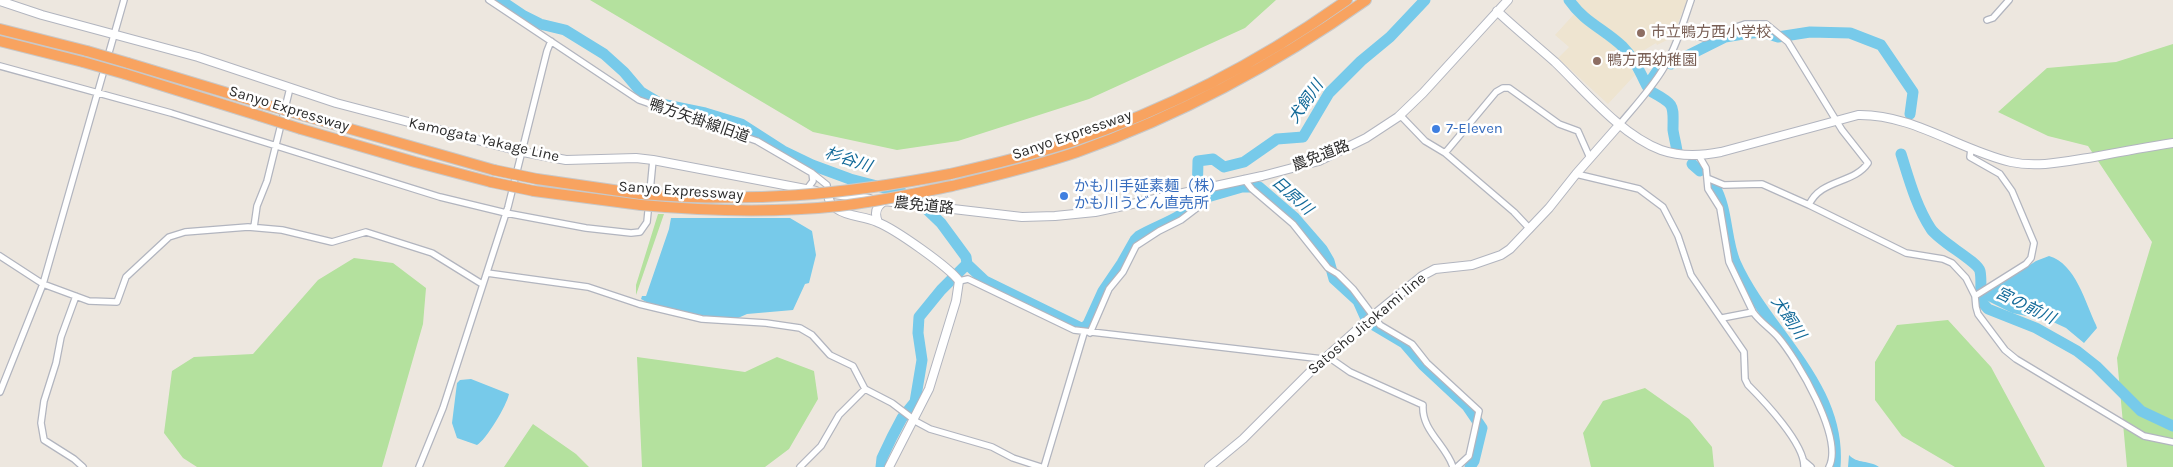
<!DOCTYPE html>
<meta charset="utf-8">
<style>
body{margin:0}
canvas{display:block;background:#ede7df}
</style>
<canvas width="2173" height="467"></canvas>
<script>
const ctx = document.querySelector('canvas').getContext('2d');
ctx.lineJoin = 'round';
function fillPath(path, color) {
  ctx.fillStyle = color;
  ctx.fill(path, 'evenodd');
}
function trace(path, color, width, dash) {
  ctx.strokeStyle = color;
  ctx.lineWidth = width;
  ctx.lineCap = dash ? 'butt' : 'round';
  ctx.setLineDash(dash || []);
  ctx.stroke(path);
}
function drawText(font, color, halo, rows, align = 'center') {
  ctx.font = font + ' Karla,"Noto Sans JP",sans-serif';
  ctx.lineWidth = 5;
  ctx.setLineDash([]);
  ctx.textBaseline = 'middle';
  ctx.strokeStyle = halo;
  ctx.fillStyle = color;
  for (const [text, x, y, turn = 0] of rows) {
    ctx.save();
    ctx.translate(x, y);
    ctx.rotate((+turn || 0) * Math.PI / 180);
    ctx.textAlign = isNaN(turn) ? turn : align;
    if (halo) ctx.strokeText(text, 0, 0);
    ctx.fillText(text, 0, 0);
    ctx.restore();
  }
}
fillPath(new Path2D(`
 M1571,0h116l-10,26 -3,15 -5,-2 -12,6 -1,-2 -23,14 -19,-19 -29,-21z
 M1575,13l44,32 13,13 3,6 -5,2 5,9 -27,29 -50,-46 11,-11 -14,-12z`), '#eee4d0');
fillPath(new Path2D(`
 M590,0h686l-31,28 -156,71 -131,42 -61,9 -84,-18z
 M2173,44v423h-46l-10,-109 35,-116 -64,-96 -40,-10 -50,-24 49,-44 69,-6z
 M658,214h6l-28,81v-10z
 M354,258l39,5 33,25 -3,36 -41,143h-185l-14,-9 -19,-25 8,-62 22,-14 59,-3 65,-74z
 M1948,320l43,47 54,100h-90l-53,-31 -27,-36v-38l22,-37z
 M637,357l108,15 32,-15 37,14 4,28 -29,50 -24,18h-123z
 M1645,388l44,31 23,28 2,20h-123l-8,-34 20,-32z
 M533,424l43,30 13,13h-85z`), '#b4e19e');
fillPath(new Path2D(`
 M671,218h119l22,13 4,24 -7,28 -4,1 -12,26 -46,4 -9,4h-20l-24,-4 -46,-11 -7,-4 1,-3h4l23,-67z
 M2049,256c27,8 36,46 47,69l1,3 -13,15 -18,-15 -15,-7 -39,-8 -28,-14 1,-5 51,-33z
 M1791,316l8,1 -4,20 -2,1 -4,-21z
 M471,379l38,15c-2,11 -23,46 -32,51l-20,-7 -5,-15 5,-40 3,-3z
 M1849,455c8,9 20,5 30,12h-31z`), '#77caea');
trace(new Path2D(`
 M500,0l24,16 16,8 25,6 39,24 20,18 17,20 20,12 44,9 36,11 42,27 29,14 38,14 50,13 17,8 24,23 25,34 1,7
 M1569,0c15,22 35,29 53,46 12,12 18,26 25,40l15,-22
 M1671,64l54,-27 18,-3 19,-2 16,5 32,-5 40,1 31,12 32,47 -3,22
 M1652,92c24,13 21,13 21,38 1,7 3,14 4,21
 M1901,154c8,25 15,52 30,75 9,13 46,32 49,42 2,9 0,21 1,30l7,8 48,19 41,23 19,15 45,45 32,15
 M1692,164l8,7
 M1714,185c14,24 11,52 21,77 31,70 107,123 100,205
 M1197,200l1,-39 15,-2 11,8 20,-5 33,-23 26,-2 26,-44 32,-32 29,-24 35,-37
 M967,264l18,17 98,48 5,-5 15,-33 19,-28 13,-23 4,-4c18,-11 46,-18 58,-36l45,-13h17l36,31 27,31 7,12 5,18 24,22 9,20 37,22 19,22 44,41 15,22 -8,33 -4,6
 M881,467l1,-9 10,-21 10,-19 13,-16 7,-42 -4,-27 1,-16 22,-27 26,-26`), '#77caea', 11);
const street = new Path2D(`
 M489,0l150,100 118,41 55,32 15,12 1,8
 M1987,20l6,-2 16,-18
 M1681,30l12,5 11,3 41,-14h21l22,18 54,88 26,33c-14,21 -48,16 -59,42
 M0,66l171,47 269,84 66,16 80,15 45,5 9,-1 7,-10 6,-62
 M1400,115l25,26 20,12 69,59 16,17
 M1620,124c15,-18 31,-35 43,-55 13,-21 20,-46 28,-69
 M1971,149l-1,8 30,17 12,17 22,52 -3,15 -5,6 -51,32
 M1445,153l51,-61 7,-4h6l50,36 19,7 12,27
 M1699,156l7,12 2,21 12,19 9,54 24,50c7,10 17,16 25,25 19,22 66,101 51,130
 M1576,174l63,15 24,18 15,29 13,39 53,77 1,27 3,6c16,16 57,59 56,82
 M1707,178l17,7 38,-1 47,21 97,48 37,6 9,4 14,15 9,18 1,11 2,7 27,36 11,9 128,77 29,6
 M1244,179l8,10 41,35 35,44 10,6 15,15 27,36 32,19 15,19 52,48 -10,45 -12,11
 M807,189l6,-8 -1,-8
 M254,227l3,-21 10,-25 23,-93
 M0,256l43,28 46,17 28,1 9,-25 43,-40 16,-5 63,-5 34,3 50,12 34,-10 66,21 50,31
 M487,273l101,14 51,17 63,15 64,4 34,5 12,7 18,20 23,11 12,23 27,14 25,19 13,7 62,18 21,11 28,9
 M959,281l9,-2 106,51 249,29
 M76,296l-15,41 -5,26 -12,38 -3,22 3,17 30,19 9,8
 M1722,318l31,-6
 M1090,333l19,-44 14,-17 13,-26 23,-15 22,-11 17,-13 6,-19
 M1327,356l23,16 73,33c-2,25 23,40 30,62
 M0,392l43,-108 81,-284
 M1804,461l7,6
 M419,467l24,-59 65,-201 39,-156 4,-10
 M800,467l21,-21 18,-31 26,-26
 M1044,467l40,-134`);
const secondary = new Path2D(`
 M0,1l42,14 156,42 138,46 187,49 43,8 70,-2 17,2 163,31
 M1497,11c19,18 39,34 58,51 30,29 66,73 106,88 20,7 40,6 60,2l137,-37c55,-1 101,35 153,47 27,6 56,-1 83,-5 26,-5 53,-10 79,-14
 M828,193c0,7 2,12 9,16 11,8 28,7 40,13 18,7 72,45 82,59l-3,20 -27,88 -40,78
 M834,194l36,5
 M884,201l138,16 33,-1 40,-4 167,-36 57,-15 47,-23 32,-21 25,-24 85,-93
 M878,222c-4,-9 -2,-16 7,-21
 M1209,467l34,-28 71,-71 55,-49 53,-43 13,-7 37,-4 29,-10 9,-6 39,-41 27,-34 44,-50`);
const highway = new Path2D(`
 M0,29l87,22
 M0,41l83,21
 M128,63l136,41
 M125,74l135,42
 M305,116l189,54
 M301,129l114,33 76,20
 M950,174c40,-9 81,-19 121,-32 98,-33 192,-82 276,-142
 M537,179l104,15
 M952,186c42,-10 84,-20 125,-34 104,-37 199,-88 289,-152
 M534,191l107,14`);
trace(street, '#b2b5bf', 8);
trace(secondary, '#b2b5bf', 10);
trace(highway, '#c8c8c8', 12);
trace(street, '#fff', 5.5);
trace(secondary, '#fff', 8);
trace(highway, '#f8a360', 10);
const highwayBridge = new Path2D(`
 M87,51l41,12
 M83,62l42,12
 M264,104l41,12
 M260,116l41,13
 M494,170l43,9
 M491,182l43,9
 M641,194c109,9 201,1 309,-20
 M641,205c65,6 133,8 198,1 38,-4 76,-13 113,-20`);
trace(highwayBridge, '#c8c8c8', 12, []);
trace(highwayBridge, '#f8a360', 10);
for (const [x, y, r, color] of [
 [1641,33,5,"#8d6e63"],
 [1597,61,5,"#8d6e63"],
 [1436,129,5,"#3f7fe0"],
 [1064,196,5,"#3f7fe0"]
]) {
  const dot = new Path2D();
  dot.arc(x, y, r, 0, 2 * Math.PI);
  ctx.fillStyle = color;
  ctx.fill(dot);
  trace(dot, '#fff', 2);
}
drawText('15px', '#785e54', '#fff', [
 ["市立鴨方西小学校",1651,33],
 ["鴨方西幼稚園",1607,61]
], 'left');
drawText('15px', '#2c2c2c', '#fff', [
 ["Sanyo Expressway",289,109,17],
 ["鴨方矢掛線旧道",699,121,19],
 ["Sanyo Expressway",1072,135,-19],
 ["Kamogata Yakage Line",484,140,13],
 ["農免道路",1321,156,-21],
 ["Sanyo Expressway",681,191,4],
 ["農免道路",924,206,6],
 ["Satosho Jitokami line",1367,324,-40]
]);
drawText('15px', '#366cbe', '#fff', [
 ["7-Eleven",1446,129],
 ["かも川手延素麺（株）",1074,187],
 ["かも川うどん直売所",1074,204]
], 'left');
drawText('italic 16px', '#136a99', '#fff', [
 ["犬飼川",1306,102,-55],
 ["杉谷川",848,160,18],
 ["日原川",1292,196,42],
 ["宮の前川",2025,306,26],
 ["犬飼川",1788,318,56]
]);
</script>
